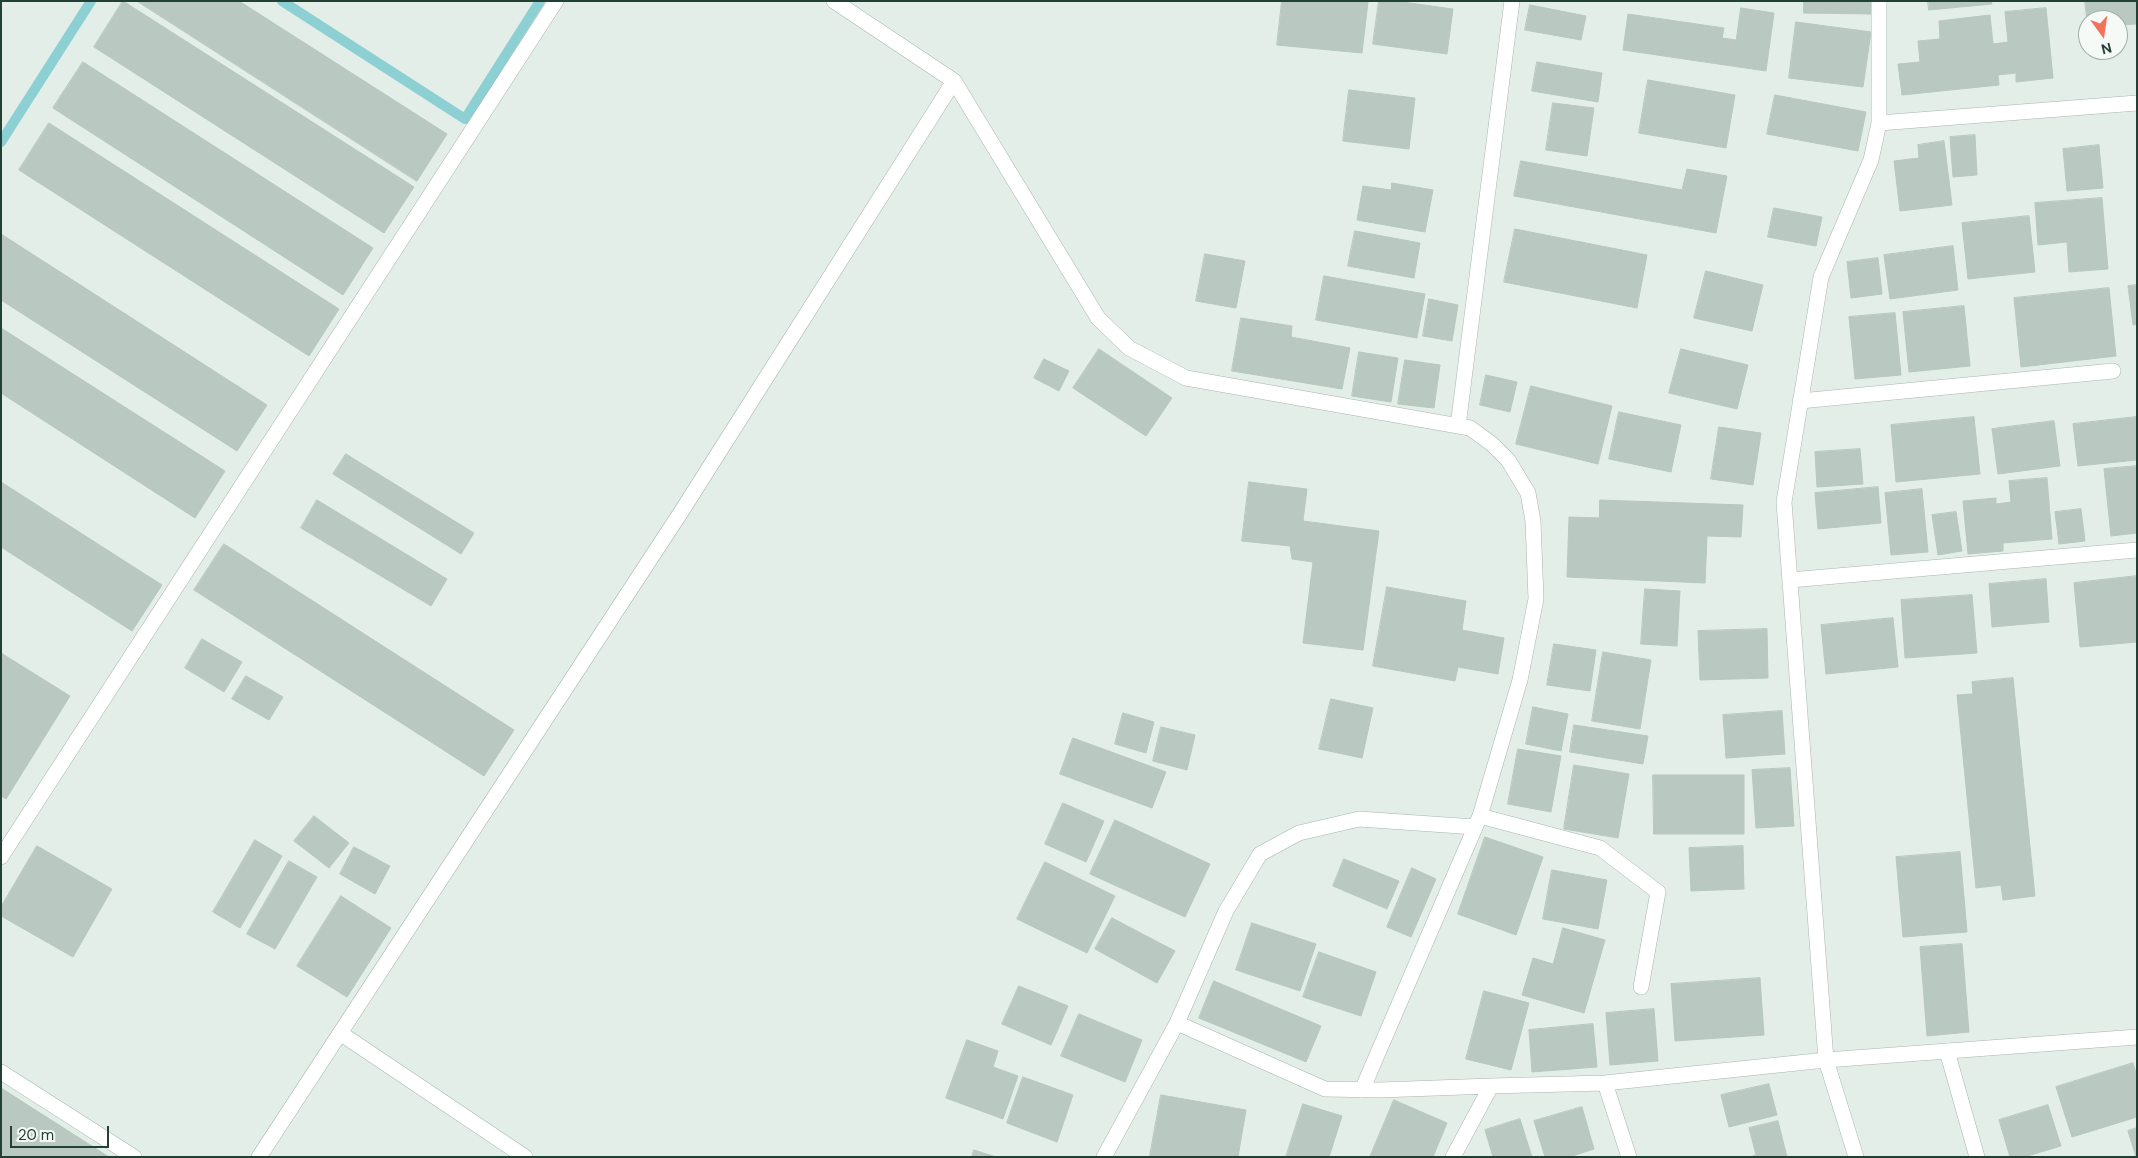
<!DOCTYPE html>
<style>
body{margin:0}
#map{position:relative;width:2138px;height:1158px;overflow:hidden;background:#e4eee9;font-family:"DM Sans",sans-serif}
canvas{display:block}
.frame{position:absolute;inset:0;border:2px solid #234035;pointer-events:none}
.north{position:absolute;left:2078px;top:10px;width:50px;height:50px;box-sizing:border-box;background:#f5faf7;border:1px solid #a1b0a9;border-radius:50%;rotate:166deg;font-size:14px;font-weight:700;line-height:20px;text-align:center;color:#234035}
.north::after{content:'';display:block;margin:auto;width:18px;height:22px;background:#f4715c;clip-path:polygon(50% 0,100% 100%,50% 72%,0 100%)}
.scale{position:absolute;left:10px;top:1126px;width:99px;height:22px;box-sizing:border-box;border:2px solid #234035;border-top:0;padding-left:6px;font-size:15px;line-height:18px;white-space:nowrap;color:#234035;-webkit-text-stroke:4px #f5faf7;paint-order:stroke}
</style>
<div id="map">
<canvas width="2138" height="1158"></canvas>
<div class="frame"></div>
<div class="north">N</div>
<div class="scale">20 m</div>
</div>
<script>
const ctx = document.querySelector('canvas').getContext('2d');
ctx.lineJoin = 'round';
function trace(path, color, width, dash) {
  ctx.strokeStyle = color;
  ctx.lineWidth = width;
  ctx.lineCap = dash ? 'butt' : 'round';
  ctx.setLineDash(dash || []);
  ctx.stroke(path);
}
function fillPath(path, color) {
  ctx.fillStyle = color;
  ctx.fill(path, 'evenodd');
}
trace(new Path2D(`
 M282,1l183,118 75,-118
 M1,142l90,-141`), '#8cd0d4', 10);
const building = new Path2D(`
 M123,1l291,186 -30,46 -290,-186z
 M137,1h102l208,133 -30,47z
 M1282,1l86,1 -6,51 -85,-8z
 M1379,1h16l58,8 -6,45 -74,-10z
 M1804,1h67v13l-67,-1z
 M1928,1h63l1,3 -63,6z
 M2085,1h52v23l-19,1v-5h-30v9z
 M1530,5l56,11 -5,24 -56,-10z
 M1741,8l33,5 -8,58 -143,-21 5,-36 96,14 -2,10 14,2z
 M2046,8l7,70 -37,4v-9l-18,2 1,10 -97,10 -4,-31 22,-2 -2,-21 22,-2 -1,-18 51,-6 3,29 15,-2 -3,-30z
 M1796,22l75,10 -8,55 -74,-9z
 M83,62l290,186 -30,47 -290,-187z
 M1537,62l65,11 -4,29 -66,-11z
 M1648,80l87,15 -9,53 -87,-15z
 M1349,90l66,8 -6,51 -66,-8z
 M1775,95l91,17 -8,39 -91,-17z
 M1553,103l41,5 -7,48 -41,-6z
 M49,123l290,186 -30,47 -290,-186z
 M1975,135l2,40 -24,2 -3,-40z
 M1944,141l8,64 -52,6 -6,-50 25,-3 -1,-13z
 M2099,145l4,43 -36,3 -4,-42z
 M1521,161l161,29 5,-21 40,7 -11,57 -202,-37z
 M1392,183l41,7 -8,42 -68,-12 6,-34 28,4z
 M2102,198l6,71 -39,3 -2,-30 -29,3 -3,-42z
 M1774,208l48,9 -6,29 -48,-9z
 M2029,216l6,56 -67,7 -6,-56z
 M1515,229l132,26 -10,53 -133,-26z
 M1355,231l65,12 -6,35 -66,-12z
 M1,234l266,171 -30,46 -236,-151z
 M1953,246l5,44 -68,9 -6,-44z
 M1205,254l40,7 -9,47 -40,-7z
 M1878,258l4,36 -31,4 -4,-36z
 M1706,271l57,14 -11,46 -58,-13z
 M1324,276l101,18 -8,44 -101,-18z
 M2137,285v39l-4,1 -5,-39z
 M2109,288l7,68 -95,11 -7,-69z
 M1429,299l29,6 -6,36 -29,-5z
 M1964,306l6,60 -61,6 -6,-60z
 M1895,313l6,62 -46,4 -6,-62z
 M1241,318l51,8 -1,11 59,11 -8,41 -110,-18z
 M1,328l224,143 -30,47 -194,-125z
 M1099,349l73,49 -26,38 -73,-48z
 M1681,349l67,16 -11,44 -68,-16z
 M1359,352l39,6 -7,44 -39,-6z
 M1044,359l25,12 -10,20 -25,-13z
 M1405,360l35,5 -6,43 -36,-4z
 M1486,375l31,7 -7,30 -30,-7z
 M1531,386l81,20 -14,58 -82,-20z
 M1619,412l62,13 -10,47 -62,-13z
 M1974,417l6,57 -84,8 -5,-57z
 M2136,417l1,43 -59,6 -5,-42z
 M2054,421l6,45 -62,8 -6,-45z
 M1719,427l42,6 -8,52 -42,-6z
 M1860,449l3,35 -46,3 -2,-35z
 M346,454l128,79 -13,21 -128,-80z
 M2137,466v67l-26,3 -7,-67z
 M2047,478l5,61 -49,4v8l-35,3 -5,-53 33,-3v6l15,-2 -2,-21z
 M1,482l161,103 -30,46 -131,-84z
 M1249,482l58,7 -4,32 76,10 -16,119 -60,-7 10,-81 -21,-3 -2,-13 -48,-5z
 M1878,487l3,36 -63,6 -3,-36z
 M1922,489l6,63 -37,3 -6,-62z
 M317,500l130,79 -16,27 -130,-78z
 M1600,500l143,5 -2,32 -34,-1 -2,47 -138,-6 2,-60 30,1z
 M2081,509l4,32 -26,3 -4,-32z
 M1956,512l6,39 -24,4 -6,-40z
 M224,544l290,186 -30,46 -290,-186z
 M2137,576v66l-57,5 -6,-64z
 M2046,579l3,43 -57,5 -3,-43z
 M1387,587l79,14 -4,29 42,8 -6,36 -40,-7 -3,14 -82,-15z
 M1645,589l35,2 -3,55 -36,-2z
 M1972,595l5,58 -72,5 -4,-58z
 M1893,618l5,49 -72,7 -5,-49z
 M1767,629l1,49 -68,2 -2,-49z
 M202,639l40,23 -18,30 -39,-24z
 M1554,644l42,6 -6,41 -43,-6z
 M1603,652l48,8 -11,69 -48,-8z
 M1,653l69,43 -64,103 -5,-3z
 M246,676l37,21 -14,23 -37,-21z
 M2013,678l22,218 -32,4 -2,-15 -25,3 -19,-193 16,-1 -1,-12z
 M1331,699l42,9 -11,50 -43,-9z
 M1533,707l35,7 -7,37 -35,-7z
 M1782,711l3,43 -59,4 -3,-43z
 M1123,713l31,9 -8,31 -31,-9z
 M1574,725l74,11 -5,28 -73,-12z
 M1161,727l34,8 -8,35 -34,-9z
 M1073,738l93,34 -14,36 -92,-34z
 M1518,749l43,7 -10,56 -43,-8z
 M1574,765l55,9 -11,64 -54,-9z
 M1790,768l4,58 -38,2 -4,-58z
 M1653,775h91v59h-90z
 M1063,803l41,18 -18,41 -41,-18z
 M314,816l35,27 -20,25 -35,-27z
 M1115,820l95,44 -25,53 -95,-43z
 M1485,837l58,20 -27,78 -58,-21z
 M255,840l27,16 -42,72 -27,-16z
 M37,846l75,43 -39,68 -72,-41v-9z
 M1743,846l1,43 -53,2 -2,-43z
 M354,847l36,19 -15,28 -35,-20z
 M1960,852l7,80 -64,5 -7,-80z
 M1344,859l55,22 -12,28 -54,-23z
 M289,861l28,16 -42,72 -28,-15z
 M1045,862l70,34 -28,57 -70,-34z
 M1412,868l24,11 -25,58 -24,-10z
 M1552,870l55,10 -9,49 -55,-10z
 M341,896l50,32 -44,69 -50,-31z
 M1112,918l63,33 -18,32 -62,-34z
 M1252,923l64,21 -16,47 -64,-21z
 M1563,928l42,12 -21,73 -62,-18 11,-37 20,6z
 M1962,944l7,88 -42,4 -7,-89z
 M1319,952l57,20 -15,44 -58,-19z
 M1760,978l4,57 -89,6 -4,-57z
 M1214,981l107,45 -15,36 -107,-44z
 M1019,986l49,20 -17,39 -49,-21z
 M1484,991l45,12 -18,67 -45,-11z
 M1654,1009l4,52 -48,4 -4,-52z
 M1079,1014l63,26 -17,42 -64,-26z
 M1593,1024l4,43 -65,5 -3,-42z
 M967,1040l31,11 -5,16 25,9 -15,43 -57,-21z
 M2133,1063l4,13v41l-65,20 -16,-50z
 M1023,1077l50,18 -16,47 -50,-19z
 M1769,1084l8,31 -48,12 -8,-32z
 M1,1088l108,69h-103l-5,-3z
 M1161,1095l85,15 -8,47 -88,-1z
 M1394,1100l53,23 -14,34h-63z
 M1303,1104l39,12 -13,41h-43z
 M2048,1105l13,41 -37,11h-14l-11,-37z
 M1582,1107l12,42 -25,8h-24l-11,-36z
 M1520,1119l12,38h-39l-8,-27z
 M1778,1121l9,36h-37l6,-2 -7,-27z
 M2137,1128v29h-1l-8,-26z
 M974,1150l22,7h-24z`);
fillPath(building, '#b9c9c1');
trace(building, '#b6c8bf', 1);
const minor = new Path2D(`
 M834,1l120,80 144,237 31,30 57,30 284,50 22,16 16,16 20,33 5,28 3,78 -16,81 -40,136 -118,274
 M1879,123l258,-20
 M1800,401l313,-30
 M1458,426l54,-425
 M1790,580l347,-30
 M1480,816l120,32 58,44 -17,95
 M1,857l555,-856
 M1177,1023l49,-112 34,-57 39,-21 60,-14 116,8
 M340,1033l185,124
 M1947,1051l30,106
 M1,1072l133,85
 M1605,1083l24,74
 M259,1157l424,-648 271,-428
 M1104,1157l73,-134 148,66 55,1 111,-4
 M1453,1157l38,-71 114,-3 221,-23 311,-23
 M1856,1157l-30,-97 -42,-558 37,-225 50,-117 8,-37v-122`);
trace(minor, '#a6b6af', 16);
trace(minor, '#fff', 15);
</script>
